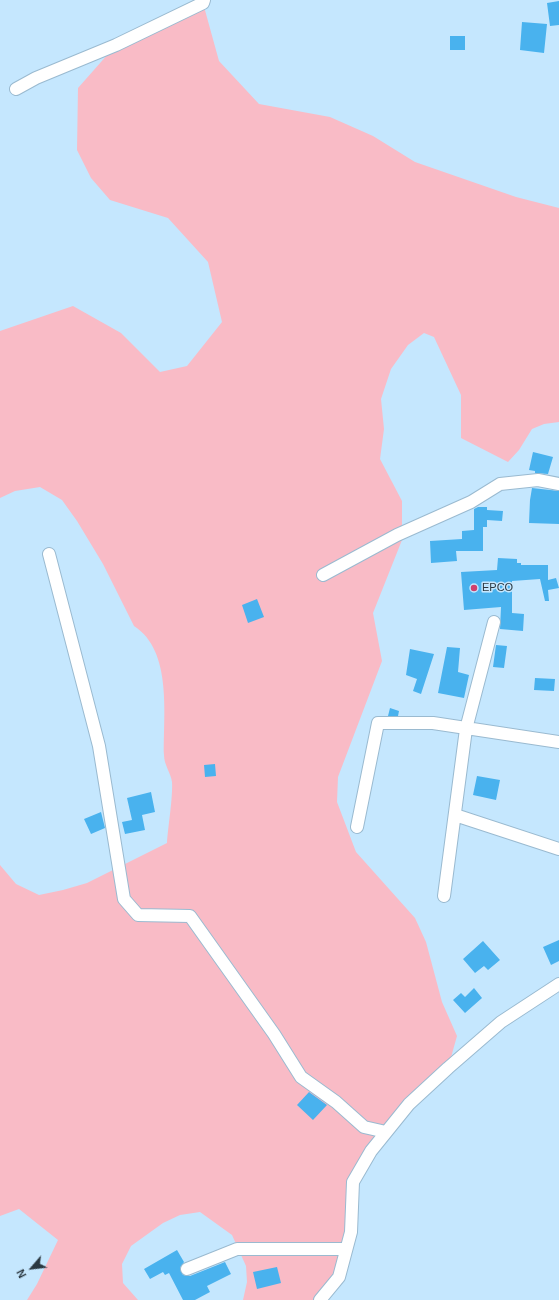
<!DOCTYPE html>
<style>
body{margin:0}
#map{position:relative;width:559px;height:1300px;overflow:hidden;background:#c5e7fe;font-family:Arial,sans-serif}
canvas{display:block}
.north{position:absolute;left:12px;top:1248px;width:40px;height:40px;-webkit-text-stroke:3px #c5e7fe;paint-order:stroke;rotate:242deg;font-size:11px;font-weight:700;line-height:16px;text-align:center;color:#2b3841}
.north::after{content:'';display:block;margin:auto;width:14px;height:18px;background:#2b3841;clip-path:polygon(50% 0,100% 100%,50% 72%,0 100%)}
</style>
<div id="map">
<canvas width="559" height="1300"></canvas>
<div class="north">N</div>
</div>
<script>
const ctx = document.querySelector('canvas').getContext('2d');
ctx.lineJoin = 'round';
function fillPath(path, color) {
  ctx.fillStyle = color;
  ctx.fill(path, 'evenodd');
}
function trace(path, color, width, dash) {
  ctx.strokeStyle = color;
  ctx.lineWidth = width;
  ctx.lineCap = dash ? 'butt' : 'round';
  ctx.setLineDash(dash || []);
  ctx.stroke(path);
}
function drawText(font, color, halo, rows, align = 'center') {
  ctx.font = font + ' Arial,sans-serif';
  ctx.lineWidth = 3;
  ctx.setLineDash([]);
  ctx.textBaseline = 'middle';
  ctx.strokeStyle = halo;
  ctx.fillStyle = color;
  for (const [text, x, y, turn = 0] of rows) {
    ctx.save();
    ctx.translate(x, y);
    ctx.rotate((+turn || 0) * Math.PI / 180);
    ctx.textAlign = isNaN(turn) ? turn : align;
    if (halo) ctx.strokeText(text, 0, 0);
    ctx.fillText(text, 0, 0);
    ctx.restore();
  }
}
fillPath(new Path2D(`
 M203,3l16,58 40,43 71,13 43,19 42,26 101,35 43,11v214l-15,2 -12,5 -13,21 -11,12 -47,-24v-43l-27,-58 -10,-4 -16,12 -17,24 -10,30 3,30 -4,30 22,42v39l-29,73 9,48 -44,116 -1,25 19,50 59,66 11,24 16,60 15,34 -9,32 -39,36 -56,78 -14,95 -19,23h-77l4,-18 -1,-16 -14,-31 -32,-23 -20,3 -17,8 -32,23 -9,18 1,19 15,17h-111l10,-16 21,-44 -39,-31 -19,7v-351l16,19 23,11 24,-5 24,-7 80,-40c1,-16 6,-46 5,-61 -1,-9 -8,-17 -8,-27 -1,-39 9,-104 -30,-129l-31,-62 -26,-43 -15,-21 -22,-13 -25,4 -15,7v-167l73,-25 48,27 39,39 27,-6 35,-44 -14,-60 -40,-44 -58,-18 -19,-22 -14,-28 1,-62 38,-43z`), '#f9bbc6');
fillPath(new Path2D(`
 M559,1v24l-9,1 -3,-23z
 M522,22l25,2 -3,29 -24,-3z
 M450,36h15v14h-15z
 M533,452l20,5 -5,17 -13,-1v-2l-6,-1z
 M532,488l27,3v33l-30,-1 1,-23z
 M478,507h9v3l16,1 -1,10 -15,-1v7h-4v24h-27l1,10 -26,2 -1,-22 32,-2v-8l12,-1v-21z
 M498,558l19,1v4h4v2h27v15l8,-2 3,10 -11,2 1,11h-4l-5,-22 -28,2v32l12,1 -1,17 -23,-2 1,-22 -37,3 -3,-38 36,-2z
 M257,599l7,18 -16,6 -6,-18z
 M496,645l11,1 -3,22 -11,-1z
 M447,647l13,1 -2,24 11,3 -5,23 -26,-5z
 M410,649l24,5 -13,40 -8,-3 4,-12 -11,-4z
 M535,678l20,1 -1,12 -20,-1z
 M390,708l9,3 -1,5h-10z
 M215,764l1,12 -11,1 -1,-12z
 M477,776l23,4 -4,20 -23,-5z
 M151,792l4,20 -13,3 3,15 -20,4 -3,-12 10,-2 -5,-22z
 M101,812l4,16 -14,6 -7,-15z
 M559,940v21l-8,4 -8,-18z
 M483,941l17,19 -12,10 -4,-4 -9,7 -12,-14z
 M474,988l8,10 -17,15 -12,-13 8,-7 4,4z
 M309,1092l18,13 -14,15 -16,-15z
 M177,1250l7,12 -4,6 3,7 7,1 35,-14 6,12 -24,12 3,6 -15,8h-12l-14,-27 -4,2 -2,-3 -13,7 -6,-10z
 M277,1267l4,16 -24,6 -4,-17z`), '#49b2ee');
const minor = new Path2D(`
 M16,89l20,-11 80,-33 87,-42 1,-3
 M49,554l50,192 25,153 14,16 52,1 84,118 27,43 35,25 28,25 22,5
 M323,575l74,-40 74,-33 29,-18 38,-4 21,4
 M455,815l104,34
 M357,827l21,-104h55l126,19
 M444,896l22,-167 28,-107
 M187,1269l50,-20h109
 M320,1300l19,-23 12,-45 2,-50 18,-31 38,-47 39,-36 53,-46 58,-38`);
trace(minor, '#9abad0', 14);
trace(minor, '#fff', 12);
for (const [x, y, r, color] of [
 [474,588,4,"#ce406c"]
]) {
  const dot = new Path2D();
  dot.arc(x, y, r, 0, 2 * Math.PI);
  ctx.fillStyle = color;
  ctx.fill(dot);
  trace(dot, '#c5e7fe', 1.5);
}
drawText('11px', '#2b3841', '#c5e7fe', [
 ["EPCO",482,588]
], 'left');
</script>
